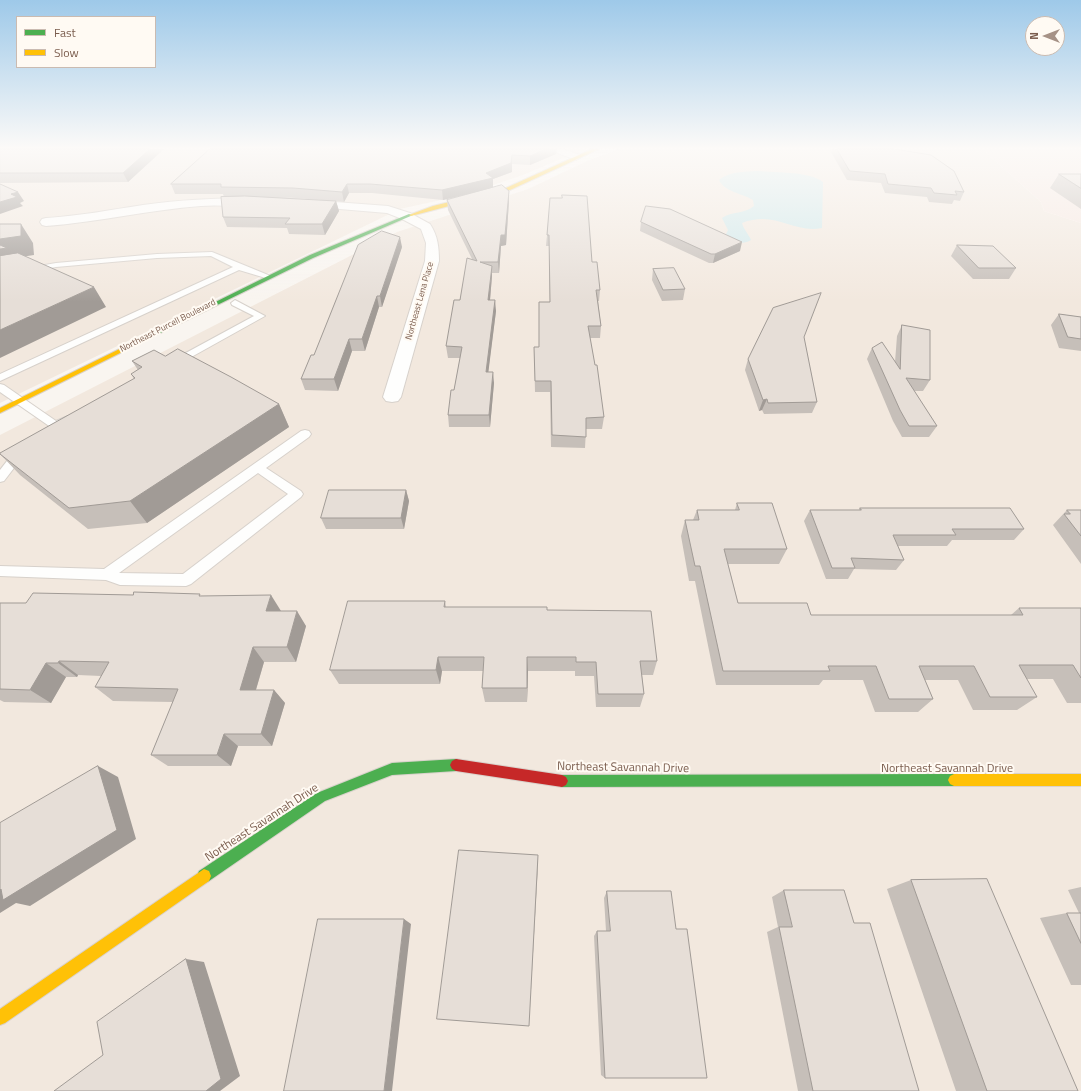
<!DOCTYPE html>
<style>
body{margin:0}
#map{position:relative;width:1081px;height:1091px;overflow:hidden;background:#f9f5f0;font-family:"Titillium Web",sans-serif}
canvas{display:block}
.legend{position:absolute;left:16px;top:16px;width:140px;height:52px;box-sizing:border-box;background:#fffaf3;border:1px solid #cabbb1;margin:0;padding:5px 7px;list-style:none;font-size:12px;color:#7a5c4d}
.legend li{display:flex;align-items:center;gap:8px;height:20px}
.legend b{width:20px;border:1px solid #cabbb1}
.north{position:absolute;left:1025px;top:16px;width:40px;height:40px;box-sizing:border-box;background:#fffaf3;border:1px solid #cabbb1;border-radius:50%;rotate:270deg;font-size:11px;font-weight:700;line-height:16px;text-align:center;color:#7a5c4d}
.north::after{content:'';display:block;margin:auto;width:14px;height:18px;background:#a69286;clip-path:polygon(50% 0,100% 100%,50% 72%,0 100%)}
</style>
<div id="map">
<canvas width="1081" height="1091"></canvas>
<ul class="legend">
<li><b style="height:5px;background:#4caf50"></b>Fast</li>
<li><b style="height:5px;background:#ffc107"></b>Slow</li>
</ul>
<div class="north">N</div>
</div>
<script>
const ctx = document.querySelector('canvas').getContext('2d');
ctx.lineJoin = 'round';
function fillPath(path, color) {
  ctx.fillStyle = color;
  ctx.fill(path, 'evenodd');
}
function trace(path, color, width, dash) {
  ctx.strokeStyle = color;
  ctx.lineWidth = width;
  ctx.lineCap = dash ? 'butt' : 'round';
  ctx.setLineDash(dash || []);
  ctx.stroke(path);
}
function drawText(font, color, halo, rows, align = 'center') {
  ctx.font = font + ' "Titillium Web",sans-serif';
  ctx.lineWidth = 4;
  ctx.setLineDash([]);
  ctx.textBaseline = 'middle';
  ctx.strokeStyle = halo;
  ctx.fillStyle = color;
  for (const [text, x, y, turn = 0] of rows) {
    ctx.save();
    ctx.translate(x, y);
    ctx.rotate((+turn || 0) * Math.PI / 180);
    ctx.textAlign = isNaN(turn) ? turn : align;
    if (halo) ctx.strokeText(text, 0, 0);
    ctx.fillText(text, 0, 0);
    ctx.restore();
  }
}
fillPath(new Path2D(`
 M0,149h585l-62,26 -59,20 -64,14 -400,194z
 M619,149h363l59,53 3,9 37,12v868h-1081v-656l397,-203 131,-43 59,-28z`), '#f2e8de');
fillPath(new Path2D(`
 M982,149h99v74l-37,-12 -3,-9z`), '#f6e8e1');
fillPath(new Path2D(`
 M758,171c18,2 51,0 65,11l-1,46c-29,6 -46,-18 -80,-5 2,7 6,10 9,17 -9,6 -18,1 -26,-4l3,-6 -6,-12c10,-7 23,-4 32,-12l-1,-6c-12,-7 -28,-8 -34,-20 11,-9 25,-8 39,-9z`), '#d0e8ea');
const lane = new Path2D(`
 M212,252l61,25 -4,2 -30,-9 -239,111v-7l233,-107 -22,-11 -54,2 -101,9 -56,10v-4l56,-10 101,-9z
 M235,300l30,16 -88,49h-6l-2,-2 2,-2 83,-45 -22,-11 -1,-2z
 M0,384l4,1 52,36 12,-5 4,1 1,2 -13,9h-8l-52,-36z
 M305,430l4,1 2,3 -2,3 -43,31 35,23 2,3 -2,3 -110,87 -5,2 -66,-1 -14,-5 -106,-4v-10l104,3 197,-138zM258,473l30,21 -105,80 -64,-1z
 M21,447l4,1 2,3 -23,30 -4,1v-12l17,-22z`);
const street = new Path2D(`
 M547,149h16l17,6 1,2 -5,3z
 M252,198l4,1 2,2 -2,2c-17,5 -37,1 -55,3 -52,4 -103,16 -155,20l-4,-1 -2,-3 2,-3 4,-1c33,-2 64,-8 97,-13 36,-5 72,-7 109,-7z
 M308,200l80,6 22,7 20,11c8,12 9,24 9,37l-38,136 -3,4 -6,1 -6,-1 -3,-4 42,-136 1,-18 -5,-14 -19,-10 -15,-6 -83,-7 -2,-2 2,-2z`);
const fast = new Path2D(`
 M409,214l4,1 -100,43 -161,79 -5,-1 163,-81z
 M456,759l4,2 2,4 -2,4 -4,2 -64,4 -67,26 -116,80 -5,2 -5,-2 -2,-5 2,-5 118,-78 75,-30z
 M954,774l4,2 2,4 -2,4 -4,2 -392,1 -4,-2 -2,-4 2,-4 4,-2z`);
const slow = new Path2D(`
 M592,149h7l-89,41 -99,26 -2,-1 24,-9 73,-18z
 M150,334l3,2 -1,1 -152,76v-5z
 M954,774h127v12h-127l-4,-2 -2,-4 2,-4z
 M204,869l5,2 2,5 -2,5 -204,142 -5,2v-16z`);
const jam = new Path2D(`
 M456,759l106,16 4,2 2,4 -2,4 -4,2 -106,-16 -4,-2 -2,-4 2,-4z`);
trace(lane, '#d7d1cb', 2);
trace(street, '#d7d1cb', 2);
trace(fast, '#d9d2cb', 2);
trace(slow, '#d9d2cb', 2);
trace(jam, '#d9d2cb', 2);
fillPath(lane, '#fefefd');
fillPath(street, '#fefefd');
fillPath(fast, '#4caf50');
fillPath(slow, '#ffc107');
fillPath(jam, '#c62828');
fillPath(new Path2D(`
 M0,149h164l-36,33 -128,1z
 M210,149l346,5 -26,11 -18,-1v8l-19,7v8l16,4v10l-3,44 -5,1 -2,27h-7v3l-2,24 6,11 -8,61 6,11 -4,44h-41l-1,-12 6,-25 6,-32h-12l-2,-12 26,-87 -24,-49 -1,-10 33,-9 -37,9 -71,-7h-23l-5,9 -8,-1 3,10 -14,24 -36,-1 -2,-6 -60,-1 -4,-10 1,-20 -1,-3h-48l-4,-10zM274,197l22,1 38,3z
 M832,149h50l82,43 -4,9 -6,-1 -2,4 -23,-2 -2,-5 -42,-4 -4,-10 -34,-3 -16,-28z
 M1059,174h22v35l-31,-21z
 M550,198l42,64 8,28 -1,11h-1l3,25 -1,12h-10l14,79 -2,12h-16l-1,19 -34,-1 -1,-55h-15l-1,-45h5l11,-45 -1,-56h-3l1,-11z
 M641,222l99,29 -27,12h-4l-69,-32z
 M957,245l59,23 -7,11h-36l-22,-23z
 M402,247l-20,60h-3l-14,44h-13l-14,40 -33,-1 -4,-11 13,-24z
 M653,269l32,20 -2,11 -21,1 -10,-21z
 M1059,314l22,3v34l-22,-3 -8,-23z
 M902,325l28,55 -7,11h-9l23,35 -8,11h-27l-9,-16 -26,-62 5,-11 23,14 2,-26z
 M804,337l13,65 -5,11 -48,1 -2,-4 -3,1 -14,-41 3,-11z
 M165,356l114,48 10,23 -142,96 -59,6 -68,-54 -20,-21 134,-75 -3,-5 7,-4 -6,-9z
 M406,490l3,11 -5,28h-78l-5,-11z
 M737,503l50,46 -8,15h-51l10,39 73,12h200l8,-7h62v95h-14l-14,-24h-27l11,18 -20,13h-44l-15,-30h-33l8,19 -15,13h-43l-12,-32h-40l-4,5h-103l-21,-104h-6l-8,-45 4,-16h8l4,-10h38z
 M860,508l164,21 -10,11h-62l-5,6h-49l6,14 -8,10 -42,-1 -6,10h-22l-22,-58 6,-11h49z
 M1067,510h14v54l-28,-39z
 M133,595l69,1 79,15 25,15 -10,36h-32l-8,28h18l11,13 -13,43h-34l-7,20h-63l-17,-11 22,-53 -60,-1 -18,-14 6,-11 -23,-1 -1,2h-11l-15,26 -47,-1 -4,-2v-97h26z
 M445,601l1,6 101,3 110,51 -4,14h-11l2,19 -4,13h-44l-2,-31h-19v-5h-47l-1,31h-42l-3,-14 1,-17h-41l-2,13h-101l-9,-14z
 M911,880l167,211h-122l-69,-202z
 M1081,887v98h-10l-31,-67 27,-5h12l-11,-23z
 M784,890l70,33 65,168h-121l-31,-159 11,-5 -6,-30z
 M607,891h64l-66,187 -4,-3 -7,-139 3,-5h9l-2,-33z`), '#c6bfb9');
fillPath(new Path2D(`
 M150,149h14l-36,33 -5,-9z
 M546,149h11l-1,5 -26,11v-9z
 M512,155v17l-19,7v9l-50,12 -1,-10 44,-17z
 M347,184l2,9 -5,9 -2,-10z
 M509,191v10l-3,44 -5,1 -2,27 -1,-11 3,-27z
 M18,192l6,9 -4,2 3,3 -23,8v-12l11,-8z
 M336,201l3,10 -14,24 -3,-11z
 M21,224l12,19 1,12 -20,3 -14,13v-32z
 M400,237l2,10 -20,60 -2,-11z
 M742,242l-2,9 -27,12 2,-9z
 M492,266v10l-3,35 -1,-11z
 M94,287l12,20 -106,51v-28z
 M377,296l2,11 -14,44 -3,-12z
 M495,300l1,11 -9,72 -1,-11z
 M349,339l3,12 -14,40 -4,-12z
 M493,372l1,11 -4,44 -1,-12z
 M767,399l-5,11 -3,1 4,-11z
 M279,404l10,23 -142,96 -17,-22z
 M406,490l3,11 -5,28 -3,-11z
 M271,595l10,16h-15z
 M297,611l9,15 -10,36 -9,-15z
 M253,647l11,15 -12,41 -12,-13z
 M438,657l4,14 -2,13 -4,-14z
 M527,657l1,14 -1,31z
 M59,661l19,14 -1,2 -19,-14z
 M46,663l20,14 -15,26 -21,-13z
 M274,690l11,13 -13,43 -11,-12z
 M224,734l14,12 -7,20 -14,-11z
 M98,766l20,11 18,62 -106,67 -14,-3 -16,10v-23z
 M538,855v8l-9,163z
 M404,919l7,5 -19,167h-8z
 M186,959l18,3 36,114 -20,15h-14z`), '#a19b96');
const building = new Path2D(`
 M0,149h150l-27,24h-123z
 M210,149h336l-16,7 -18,-1 -1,8 -25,10 7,5 -51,12 -72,-6h-23l-5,8 -49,-4 -72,-1v-3h-50z
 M837,149h57l37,6 23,16 10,21 -9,-1 2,4 -23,-2 -3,-5 -43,-4 -3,-10 -35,-3z
 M1059,174h22v14z
 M0,184l18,8 -7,2 6,3 -17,5z
 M502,185l7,6 -4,44h-4l-3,27h-18l12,4 -4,34h7l-9,72h7l-4,43h-41l3,-25h3l8,-43 -16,-1 8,-46h6l7,-42 10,3 -30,-61z
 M562,195l25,1 5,66h5l3,28h-4l5,36h-13l7,39h2l7,52 -18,1v19l-34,-2 -1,-54h-16l-1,-34h5v-45h11l-1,-67h-2l3,-37h12z
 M245,196l91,5 -14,23h-37l5,-6 -67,-1 -2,-20z
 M646,206l24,3 72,33 -27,12h-4l-70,-32z
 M0,224h21v12l-21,3z
 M382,231l18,6 -20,59h-3l-15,43h-13l-15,40h-33l10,-24h3l44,-110z
 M0,245l7,3 -7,1z
 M957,245l36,1 23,22h-37z
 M18,253l76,34 -94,43v-74z
 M674,268l11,21 -22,1 -10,-21z
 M821,293l-17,44 13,65 -49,1 -1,-4 -4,1 -15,-41 25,-51z
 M1059,314l22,3v22l-13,-2z
 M902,325l28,5v50l-24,-2 31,48h-28l-9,-16 -28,-62 10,-6 18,27z
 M178,349l53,28 48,27 -149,97 -61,7 -69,-54v-1l135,-75 -4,-4 11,-7 -10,-6 22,-11 11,6z
 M329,490h77l-5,28h-80z
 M737,503h35l15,46h-63l14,54h69l4,12h212l-4,-7h62v70l-8,-13h-54l18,32h-47l-16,-31h-55l14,33h-44l-13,-33h-48l2,5h-107l-23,-105h-5l-10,-46h14l-2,-10h42z
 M860,508h150l14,21h-72l4,6h-63l11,25 -53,-2 4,10h-23l-22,-58h51z
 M1067,510h14v26l-17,-22h6z
 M134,592l66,2 -1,2 72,-1 -5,16h31l-10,36h-34l-13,43h34l-13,44h-37l-7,21h-66l27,-66 -83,-2 14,-25 -50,-1 -1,2h-12l-16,27 -30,-1v-86h26l7,-10 100,2z
 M348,601h97l-1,6h103v3l104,1 6,50h-17l4,33h-46l-2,-32h-20v-5h-49v31h-45l2,-31h-46l-2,13h-106z
 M98,766l19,64 -114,70 -2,-11 -1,1v-67z
 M459,850l79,5 -9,171 -92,-7z
 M987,879l91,212h-91l-76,-211z
 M784,890h60l10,33h16l49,168h-106l-34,-164h13z
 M607,891h64l5,38h11l20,149h-102l-8,-147h13z
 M1067,913h14v30z
 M318,919h86l-20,172h-100z
 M186,959l35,120 -15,12h-152l49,-36 -6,-33z`);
fillPath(building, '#e6ded7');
trace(building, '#a19b96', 1);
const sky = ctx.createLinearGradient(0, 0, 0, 302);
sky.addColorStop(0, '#9ec9e9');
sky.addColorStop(0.49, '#fcfaf8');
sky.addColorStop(1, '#fcfaf800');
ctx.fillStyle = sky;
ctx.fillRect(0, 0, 1081, 302);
drawText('9px', '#7a5c4d', '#fffaf3', [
 ["Northeast Lena Place",420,301,-74],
 ["Northeast Purcell Boulevard",168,326,-27]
]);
drawText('12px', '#7a5c4d', '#fffaf3', [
 ["Northeast Savannah Drive",623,768,1],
 ["Northeast Savannah Drive",947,769],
 ["Northeast Savannah Drive",262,823,-33]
]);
</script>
